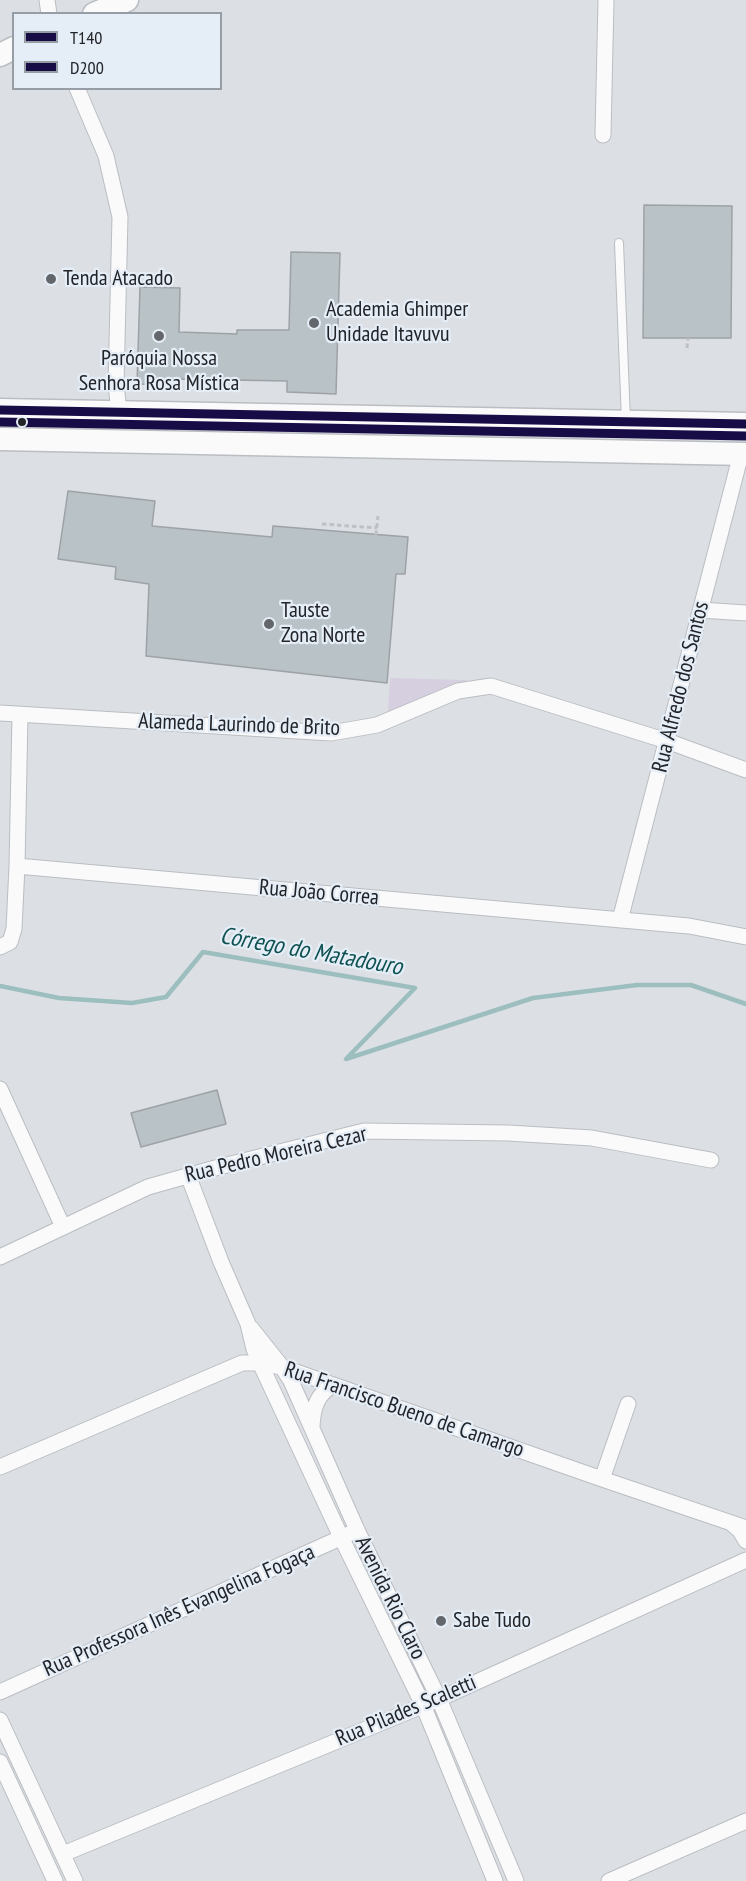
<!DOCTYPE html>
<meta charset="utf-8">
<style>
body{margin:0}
#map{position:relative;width:746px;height:1881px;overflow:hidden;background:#dce0e5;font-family:"PT Sans Narrow",sans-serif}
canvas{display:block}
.legend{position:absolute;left:12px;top:12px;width:210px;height:78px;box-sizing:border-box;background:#e5edf7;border:2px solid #979da4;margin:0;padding:8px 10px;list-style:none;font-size:18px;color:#222428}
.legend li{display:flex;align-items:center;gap:12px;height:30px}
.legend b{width:30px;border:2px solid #979da4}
</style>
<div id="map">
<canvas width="746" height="1881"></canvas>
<ul class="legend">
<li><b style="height:8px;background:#170c46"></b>T140</li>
<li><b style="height:8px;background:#170c46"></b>D200</li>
</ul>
</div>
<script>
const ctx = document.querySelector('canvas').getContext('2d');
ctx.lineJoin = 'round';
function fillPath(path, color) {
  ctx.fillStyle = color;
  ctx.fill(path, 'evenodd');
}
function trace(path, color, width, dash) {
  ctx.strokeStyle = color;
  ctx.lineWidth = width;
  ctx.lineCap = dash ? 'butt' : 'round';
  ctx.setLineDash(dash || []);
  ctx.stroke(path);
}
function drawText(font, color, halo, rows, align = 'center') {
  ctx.font = font + ' "PT Sans Narrow",sans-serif';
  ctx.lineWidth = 4.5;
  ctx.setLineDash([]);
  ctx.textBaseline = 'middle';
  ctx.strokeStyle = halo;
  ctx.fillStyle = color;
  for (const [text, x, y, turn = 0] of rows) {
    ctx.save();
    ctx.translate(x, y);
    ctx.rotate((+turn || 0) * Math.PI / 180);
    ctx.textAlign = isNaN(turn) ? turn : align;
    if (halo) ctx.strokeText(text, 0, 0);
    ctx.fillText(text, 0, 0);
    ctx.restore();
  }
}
fillPath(new Path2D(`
 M390,678l76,2 3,3 -81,29z`), '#d6cfdf');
trace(new Path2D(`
 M0,986l59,12 73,5 34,-6 37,-45 212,36 -69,71 187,-61 104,-13h54l55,19`), '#9dbebe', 4.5);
const building = new Path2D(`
 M644,205l88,1 -1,132h-88z
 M291,252l49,1 -4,141 -49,-2v-11l-110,-2v6l-40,-1 3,-97 40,1 -1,44 58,2v-4h52z
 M68,491l87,10 -3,25 120,11 1,-11 135,11 -3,37h-9l-9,109 -241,-27 3,-72 -34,-5 1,-12 -58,-8z
 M217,1090l9,34 -85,23 -10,-34z`);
fillPath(building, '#b8c2c7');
trace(building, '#9ea2a6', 1.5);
const service = new Path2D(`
 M619,243l7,178`);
const minor = new Path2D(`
 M47,0l2,14
 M77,88l29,68 14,61 -4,167 3,28
 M603,135l3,-135
 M701,610l45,3
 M0,713l331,20 46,-8 81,-34 33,-5 176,55 79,29
 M17,866l672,60 57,11
 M620,920l121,-466
 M0,947l10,-5 4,-13 3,-63 3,-151
 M0,1089l63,138
 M188,1175l33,87 27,62 6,25 6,14 81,174 82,168 72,176
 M0,1257l148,-70 71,-20 145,-36 144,2 84,5 119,22
 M251,1328l31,39 9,14 66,149 82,169 77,182
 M312,1426c1,-18 5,-32 21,-41
 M0,1467l242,-104h18l22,4 320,112 144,49
 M602,1479l26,-75
 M731,1523l9,8 6,10
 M0,1692l349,-158
 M0,1720l75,161
 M0,1762l55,119
 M63,1854l376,-155 307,-139
 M609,1881l137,-60`);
const secondary = new Path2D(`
 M94,14l33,-14
 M0,55l14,-7
 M0,410l746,14
 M0,439l746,15`);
trace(service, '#babdc1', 10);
trace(minor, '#babdc1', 17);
trace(secondary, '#babdc1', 25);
trace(new Path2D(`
 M687,348l1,-10
 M322,524l55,4
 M376,535l2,-19`), '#bfc0c2', 3, [4.5, 3]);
trace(service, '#fafafb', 8);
trace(minor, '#fafafb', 15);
trace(secondary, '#fafafb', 22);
trace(new Path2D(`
 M0,410l746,14`), '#170c46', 9);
trace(new Path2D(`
 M0,422l746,14`), '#170c46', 9);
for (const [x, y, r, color] of [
 [51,279,6,"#63666a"],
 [314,323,6,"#63666a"],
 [159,336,6,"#63666a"],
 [22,422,5,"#222428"],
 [269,624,6,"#63666a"],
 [441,1621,6,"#63666a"]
]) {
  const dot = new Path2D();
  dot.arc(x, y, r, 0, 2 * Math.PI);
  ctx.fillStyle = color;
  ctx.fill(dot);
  trace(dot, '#e5edf7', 2);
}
drawText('22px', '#222428', '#e5edf7', [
 ["Tenda Atacado",63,279],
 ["Academia Ghimper",326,310],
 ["Unidade Itavuvu",326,335],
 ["Paróquia Nossa",159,359,"center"],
 ["Senhora Rosa Mística",159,384,"center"],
 ["Tauste",281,611],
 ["Zona Norte",281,636],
 ["Sabe Tudo",453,1621]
], 'left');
drawText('22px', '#222428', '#e5edf7', [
 ["Rua Alfredo dos Santos",681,687,-76],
 ["Alameda Laurindo de Brito",239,725,2],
 ["Rua João Correa",319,893,5],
 ["Rua Pedro Moreira Cezar",276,1155,-13],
 ["Rua Francisco Bueno de Camargo",404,1410,19],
 ["Avenida Rio Claro",390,1598,64],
 ["Rua Professora Inês Evangelina Fogaça",179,1611,-24],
 ["Rua Pilades Scaletti",406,1711,-23]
]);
drawText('italic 24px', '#0e5151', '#e5edf7', [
 ["Córrego do Matadouro",311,952,10]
]);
</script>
